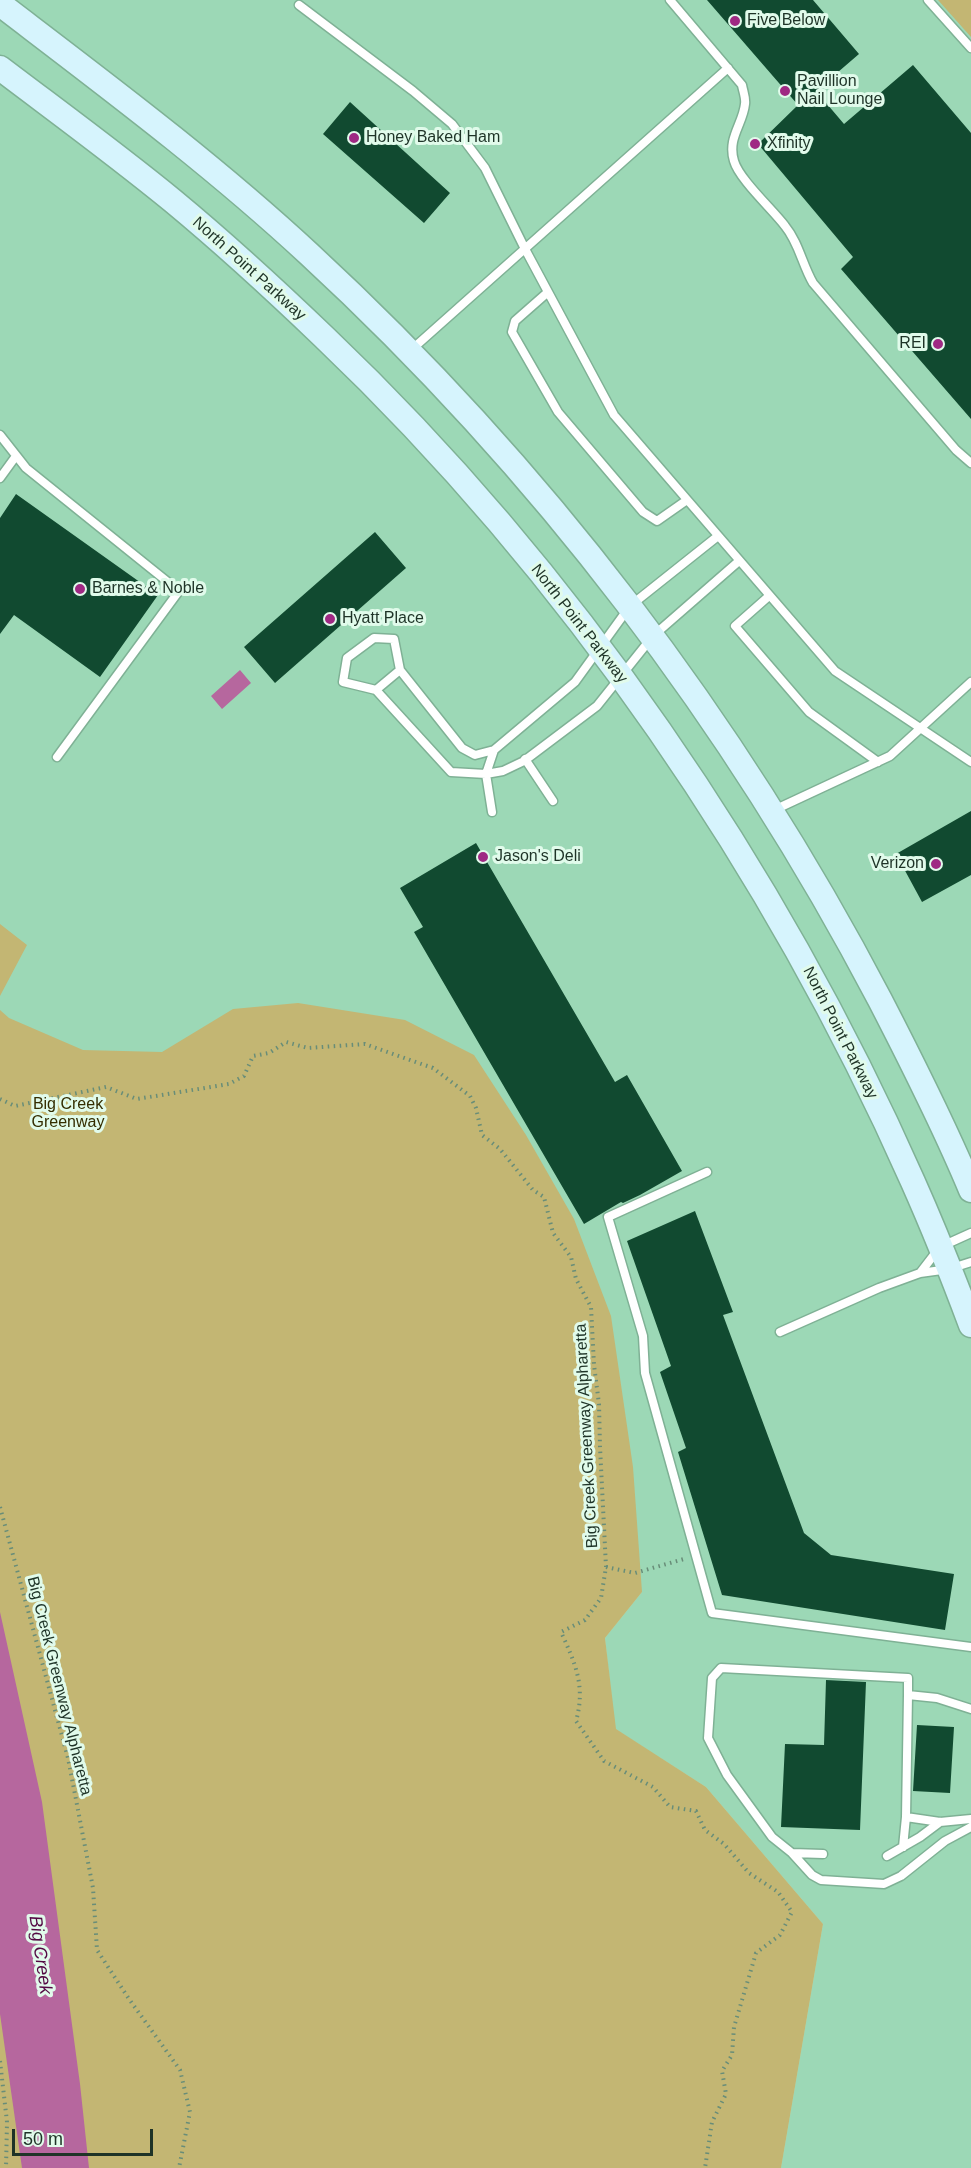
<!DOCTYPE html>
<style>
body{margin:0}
#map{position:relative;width:971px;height:2168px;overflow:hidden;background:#ade1c3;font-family:Helvetica,sans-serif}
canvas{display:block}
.scale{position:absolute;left:12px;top:2129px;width:141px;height:27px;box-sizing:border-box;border:3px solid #1e3327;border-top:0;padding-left:8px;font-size:18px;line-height:21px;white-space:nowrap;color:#1e3327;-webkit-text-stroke:4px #e1fbeb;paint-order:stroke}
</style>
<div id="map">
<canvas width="971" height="2168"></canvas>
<div class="scale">50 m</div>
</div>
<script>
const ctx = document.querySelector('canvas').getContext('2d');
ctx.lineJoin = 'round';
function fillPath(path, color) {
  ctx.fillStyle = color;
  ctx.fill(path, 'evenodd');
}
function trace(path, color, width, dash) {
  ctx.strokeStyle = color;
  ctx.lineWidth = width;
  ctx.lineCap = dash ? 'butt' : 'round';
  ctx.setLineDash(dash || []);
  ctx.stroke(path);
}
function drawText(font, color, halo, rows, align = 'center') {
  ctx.font = font + ' Helvetica,sans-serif';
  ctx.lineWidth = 6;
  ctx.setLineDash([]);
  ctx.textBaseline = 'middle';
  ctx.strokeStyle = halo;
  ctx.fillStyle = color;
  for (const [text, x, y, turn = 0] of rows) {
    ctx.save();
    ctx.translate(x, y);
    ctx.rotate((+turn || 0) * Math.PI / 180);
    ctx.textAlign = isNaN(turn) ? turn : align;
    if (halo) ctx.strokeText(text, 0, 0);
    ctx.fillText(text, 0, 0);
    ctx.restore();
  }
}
fillPath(new Path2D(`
 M0,0h971v2168h-190l42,-244 -117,-137 -91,-58 -10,-91 37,-46 -642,-505z`), '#9cd8b6');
fillPath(new Path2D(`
 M938,0h33v37z
 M0,924l27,21 -27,51z
 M298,1003l107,17 69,35 52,80 48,84 37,97 22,151 9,125 -37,46 11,91 90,58 117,137 -42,244h-781v-1158l9,8 74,32 79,2 71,-43z`), '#c3b673');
fillPath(new Path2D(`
 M240,670l11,13 -29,26 -11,-13z
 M0,1612l42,190 38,282 9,84h-67l-22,-154z`), '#b6679e');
fillPath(new Path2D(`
 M707,0h106l46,54 -43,37 28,33 69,-59 58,68v286l-130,-150 12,-12 -95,-113 40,-39z
 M350,102l100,91 -26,30 -101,-89z
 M16,494l142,101 -58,82 -86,-62 -14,19v-116z
 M375,532l31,36 -131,115 -31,-36z
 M971,811v64l-49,27 -26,-48z
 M476,843l139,239 12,-7 55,96 -42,24 -17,8 -2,-1 -37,22 -170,-292 9,-5 -23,-39z
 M695,1211l38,101 -10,3 81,218 27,22 123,19 -9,56 -223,-35 -44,-143 8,-4 -26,-76 11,-6 -44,-125z
 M826,1680l40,2 -6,148 -79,-3 4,-83 39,1z
 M917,1725l37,2 -4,66 -37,-2z`), '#114a30');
const lane = new Path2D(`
 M670,0l72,85c1,6 4,13 3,19 -2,20 -18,34 -11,57 5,18 39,49 51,65 14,17 17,38 28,57l143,167 15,13
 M928,0l43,48
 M299,5l114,86 39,33 33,44 40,81 89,166 221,256 136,91
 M548,292l-33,29 -3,11 46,80 85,100 14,9 30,-21
 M410,351l318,-283
 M0,435l26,33 153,123 -122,166
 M0,478l16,-22
 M769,596l-34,30 74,86 69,50
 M376,690l-33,-8 4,-24 27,-20 20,1 6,31
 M494,750l-19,5 -13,-7 -62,-78 -24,20 75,82 35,2 17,-3 21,-10 73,-55 56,-70 86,-75
 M525,759l28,42
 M772,811l118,-55 81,-74
 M492,812l-6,-38 8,-24 81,-68 55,-76 88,-70
 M707,1172l-99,45 35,119 2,37 67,240 259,34
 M920,1273l20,-26 31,-14
 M780,1332l99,-44 41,-15 29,-4 22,-7
 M971,1709l-34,-11 -29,-3 -2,122 34,5 31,-3
 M903,1847l3,-30
 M792,1853l20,22 9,5 63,4 17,-8 44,-35 26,-14
 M823,1854l-31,-1 -20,-16 -45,-62 -19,-37 4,-60 9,-10 187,10v17
 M887,1856l33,-19 20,-15`);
const secondary = new Path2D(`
 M0,4c106,81 212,160 309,250 232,214 425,467 571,746 32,62 64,125 91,190
 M0,68c58,44 117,87 173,133 52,43 102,89 151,136 247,235 451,533 589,845 21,47 40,95 58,143`);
trace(lane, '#7fb195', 11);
trace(secondary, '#7fb195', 27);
trace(new Path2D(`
 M0,1099l15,7 91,-19 31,12 92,-15 15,-8 9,-20 16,-3 17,-11 22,6 57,-4 68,24 37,28 6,12 6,27 18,14 33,41 11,7 9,36 18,24 5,22 15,28 3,58 5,39 1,43 6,120 -5,31 -16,22 -24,12c14,31 25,54 15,89l28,40 49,26 17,20 26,4 9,19 19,14 25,29 29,19 14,20 -12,23 -24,18 -22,74 -2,28 -10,16 4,23 -14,28 -7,46
 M0,1507l68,251 25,130 4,62 32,49 51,71 10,42 -11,56
 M606,1567l29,6 49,-14
 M0,2061l7,61 -1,46`), '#688d78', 4, [1.5, 4.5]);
trace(lane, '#fff', 8);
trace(secondary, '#d6f4fd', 24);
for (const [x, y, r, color] of [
 [735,21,6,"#9f2983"],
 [785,91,6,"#9f2983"],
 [354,138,6,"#9f2983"],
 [755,144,6,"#9f2983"],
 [938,344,6,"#9f2983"],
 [80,589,6,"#9f2983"],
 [330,619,6,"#9f2983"],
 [483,857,6,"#9f2983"],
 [936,864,6,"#9f2983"]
]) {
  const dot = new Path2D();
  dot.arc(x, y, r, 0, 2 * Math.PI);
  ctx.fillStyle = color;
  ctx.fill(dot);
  trace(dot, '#e1fbeb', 2);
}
drawText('16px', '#1e3327', '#e1fbeb', [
 ["Five Below",747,21],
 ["Pavillion",797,82],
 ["Nail Lounge",797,100],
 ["Honey Baked Ham",366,138],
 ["Xfinity",767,144],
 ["REI",926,344,"right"],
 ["Barnes & Noble",92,589],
 ["Hyatt Place",342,619],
 ["Jason's Deli",495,857],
 ["Verizon",924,864,"right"]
], 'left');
drawText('16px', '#1e3327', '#e1fbeb', [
 ["North Point Parkway",249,269,42],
 ["North Point Parkway",579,624,52],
 ["North Point Parkway",840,1033,63],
 ["Big Creek Greenway Alpharetta",587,1436,-93],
 ["Big Creek Greenway Alpharetta",59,1686,76]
]);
drawText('16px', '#342d00', '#e1fbeb', [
 ["Big Creek",68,1105],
 ["Greenway",68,1123]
]);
drawText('italic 18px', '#530943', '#e1fbeb', [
 ["Big Creek",40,1955,82]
]);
</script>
